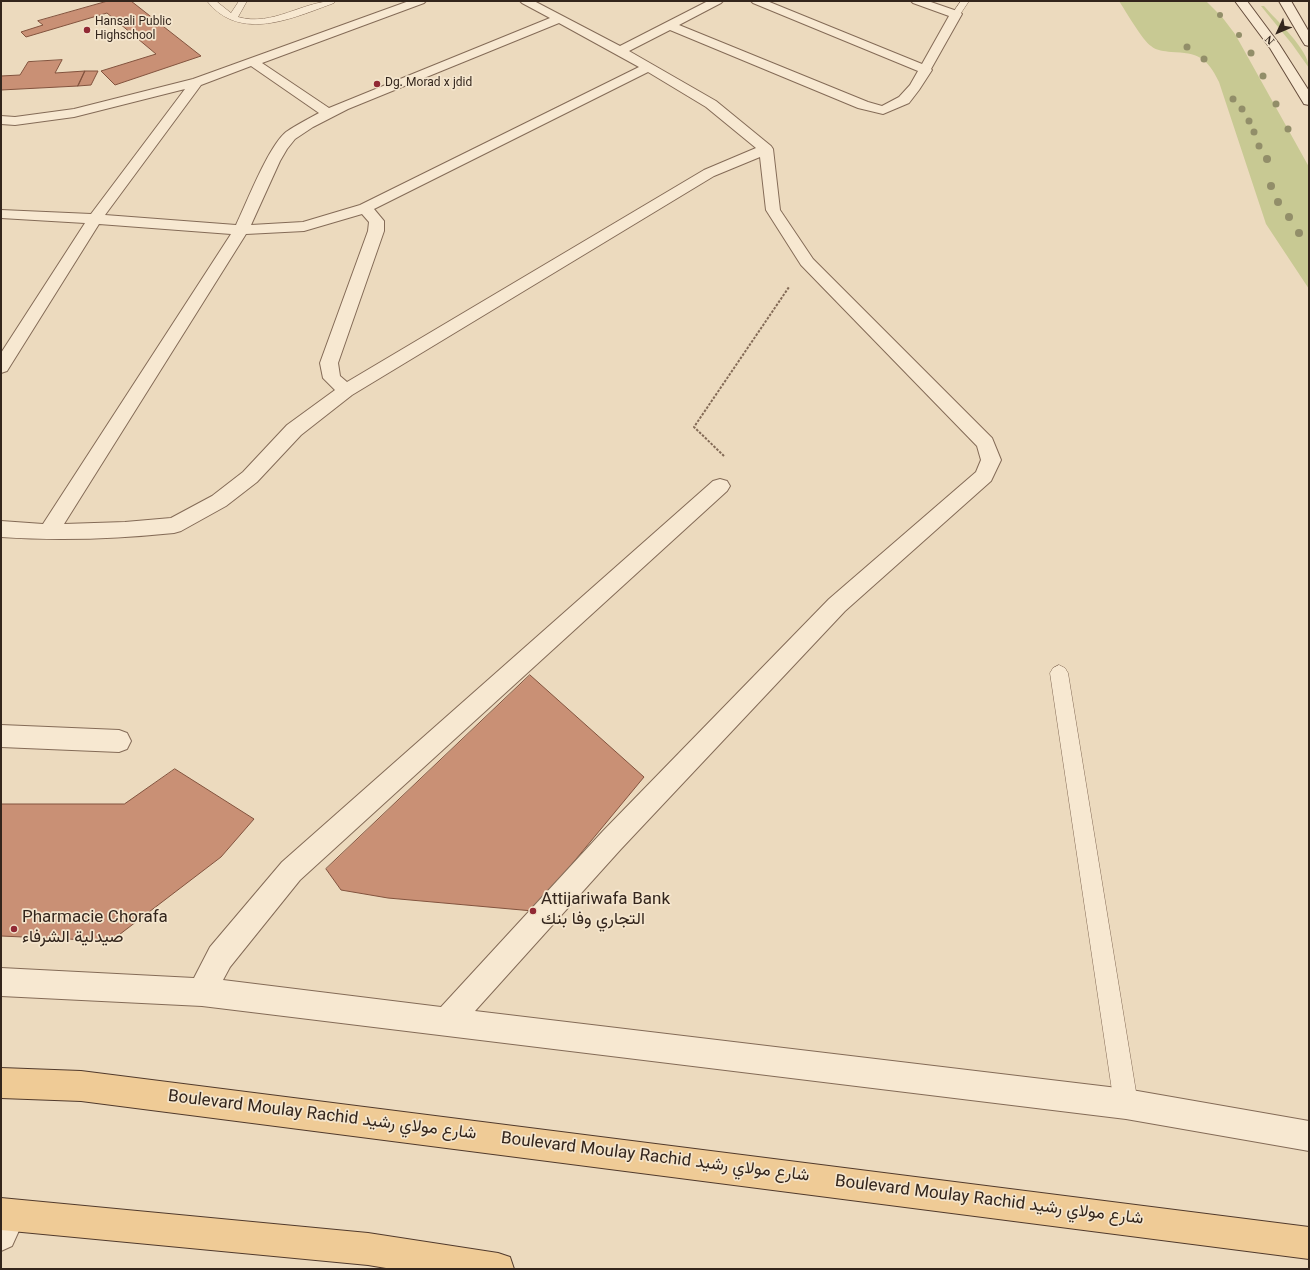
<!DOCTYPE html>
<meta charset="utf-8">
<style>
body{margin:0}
#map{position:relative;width:1310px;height:1270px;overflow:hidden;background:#ecdabe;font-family:Georgia,serif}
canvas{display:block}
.frame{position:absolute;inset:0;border:2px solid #33251c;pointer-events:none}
.north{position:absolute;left:1258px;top:12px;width:40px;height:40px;-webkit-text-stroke:3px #f4e5cd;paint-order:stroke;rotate:226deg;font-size:11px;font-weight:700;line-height:16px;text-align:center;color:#33251c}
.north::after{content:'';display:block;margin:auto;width:14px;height:18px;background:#33251c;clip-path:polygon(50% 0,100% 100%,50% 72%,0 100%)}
</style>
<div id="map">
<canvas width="1310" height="1270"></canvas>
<div class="frame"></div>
<div class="north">N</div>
</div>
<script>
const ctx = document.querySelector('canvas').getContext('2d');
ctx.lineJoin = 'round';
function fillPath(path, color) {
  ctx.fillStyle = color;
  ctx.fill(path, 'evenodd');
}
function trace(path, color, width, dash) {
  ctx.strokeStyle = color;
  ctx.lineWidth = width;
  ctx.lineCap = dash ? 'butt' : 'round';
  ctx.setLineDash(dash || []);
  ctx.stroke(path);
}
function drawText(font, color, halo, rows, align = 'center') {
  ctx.font = font + ' Georgia,Vazirmatn,serif';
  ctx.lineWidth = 3.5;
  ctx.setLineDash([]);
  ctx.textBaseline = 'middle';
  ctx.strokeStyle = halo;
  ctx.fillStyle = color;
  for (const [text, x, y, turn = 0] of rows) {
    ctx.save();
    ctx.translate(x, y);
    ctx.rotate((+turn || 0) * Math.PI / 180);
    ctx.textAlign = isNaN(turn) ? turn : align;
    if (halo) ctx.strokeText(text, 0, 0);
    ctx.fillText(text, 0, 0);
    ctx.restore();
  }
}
fillPath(new Path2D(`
 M1119,1h87l16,16 13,17 74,133v122l-43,-65 -47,-142c-12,-25 -21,-29 -48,-30 -7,-1 -14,-1 -20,-6 -8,-5 -26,-36 -32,-45z
 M1261,6h3c12,14 45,44 45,62l-17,-24z`), '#c8c993');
const building = new Path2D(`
 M108,1h23l70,55 -86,29 -14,-14 55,-17 -49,-41 -81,24 -5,-5 22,-7 -5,-4z
 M62,60l-7,13 30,-2 -7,15 -77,4v-14l19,-1 8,-13z
 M85,71h13l-7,14 -13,1z
 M530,675l114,102 -111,134 -145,-13 -47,-8 -15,-21z
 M175,769l79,50 -33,38 -110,84 -110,-5v-132h123z`);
fillPath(building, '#c99075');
trace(building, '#82533e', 1);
const lane = new Path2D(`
 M207,1h9l15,12 8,-12h8l-9,16c35,10 64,-16 97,-16l-1,2c-41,15 -94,40 -127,-2z
 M961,1h8l-10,15h-6l-1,-2z
 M1059,665l6,3 3,5 70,431 -4,8 -8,4 -8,-4 -4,-8 -64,-431 3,-5z`);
const street = new Path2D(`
 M409,1h17l-2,2 -162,60 67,45 221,-90 -28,-15 -2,-2h14l86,45 88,-45h15l-2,2 -42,22 189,77 14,4 17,-9 11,-12 8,-14 -165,-68 -2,-2h16l155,63 27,-48 -36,-13 -2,-2h17l32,11 2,2 -31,55 1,1 -13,20 -10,13 -26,11 -25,-6 -188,-78 -41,21 87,50 55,45 2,3 7,61 33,49 179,179 9,22 -10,21 -146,130 -224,238 -146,162 651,78 183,32v30l-183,-32 -924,-113 -201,-10v-28l193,10 16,-31 72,-85 431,-381 7,-2 7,2 3,5 -3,5 -427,389 -70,87 -7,13 218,27 162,-176 226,-232 147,-127 5,-12 -4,-14 -176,-181 -35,-55 -6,-53 -46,19 -362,219 -51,40 -44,47 -31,24 -45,25 -7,2c-58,6 -115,8 -173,4v-16l42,3 188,-290 -132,-10 -92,147 -6,2v-20l84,-130 -84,-5v-8l90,4 94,-125 -111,28 -59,8 -14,-1v-8l14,1 59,-8 119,-30zM559,23l80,44 -279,138 -57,17 -52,3 29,-64 7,-12 8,-10 18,-12 35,-18zM251,66l68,47c-11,6 -23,12 -33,19 -18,15 -39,70 -50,93l-131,-10 96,-130zM648,72l58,35 50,41 -52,22 -357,212 -7,-6 -2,-13 46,-132v-10l-10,-12zM362,214l7,8 -1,9 -48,132 3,15 12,12 -48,35 -44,47 -31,24 -41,22 -46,4 -61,2 182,-290 58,-3z
 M1,725l118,5 8,3 4,8 -4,8 -8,3 -118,-5z
 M10,1199l11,5 5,11 -14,31 -11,5v-48z`);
const secondary = new Path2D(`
 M1235,1h12l32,43 30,47v14l-5,-1 -34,-56z
 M1279,1h12l18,31v14l-4,-1 -2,-3z`);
const primary = new Path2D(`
 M1,1068l80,3 1228,156v32l-1228,-158 -80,-3z
 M1,1198l367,35 130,20 12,4 4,12h-122l-24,-4 -367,-35z`);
trace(lane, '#846b57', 1);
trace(street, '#846b57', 2);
trace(secondary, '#654c3b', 2);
trace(primary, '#513a2c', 2);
trace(new Path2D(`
 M724,456l-30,-29 95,-140`), '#846b57', 2, [2.5, 1.5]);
fillPath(lane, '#f7e8d1');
fillPath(street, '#f7e8d1');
fillPath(secondary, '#f7e8d1');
fillPath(primary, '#efcb96');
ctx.fillStyle = '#928e69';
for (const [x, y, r] of [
 [1220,15,3],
 [1239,35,3],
 [1187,47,3.5],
 [1251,53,3.5],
 [1204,59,3.5],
 [1263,76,3.5],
 [1233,99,3.5],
 [1276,104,3.5],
 [1242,109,3.5],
 [1249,121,3.5],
 [1288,129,3.5],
 [1254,132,3.5],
 [1259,146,3.5],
 [1267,159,4],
 [1271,186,4],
 [1278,202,4],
 [1289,217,4],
 [1299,233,4]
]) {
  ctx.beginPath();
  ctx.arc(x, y, r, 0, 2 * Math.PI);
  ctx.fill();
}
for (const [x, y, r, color] of [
 [87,30,4,"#912934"],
 [377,84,4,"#912934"],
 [533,911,4,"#912934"],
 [14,929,4,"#912934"]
]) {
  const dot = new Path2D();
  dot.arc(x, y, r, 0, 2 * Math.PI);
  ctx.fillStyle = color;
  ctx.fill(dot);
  trace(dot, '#f4e5cd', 1.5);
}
drawText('12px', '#33251c', '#f4e5cd', [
 ["Hansali Public",95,23],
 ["Highschool",95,37],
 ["Dg. Morad x jdid",385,84]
], 'left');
drawText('17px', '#33251c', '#f4e5cd', [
 ["Attijariwafa Bank",541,901],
 ["التجاري وفا بنك",541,921],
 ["Pharmacie Chorafa",22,919],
 ["صيدلية الشرفاء",22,939]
], 'left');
drawText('17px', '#33251c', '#f4e5cd', [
 ["Boulevard Moulay Rachid شارع مولاي رشيد",322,1117,7],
 ["Boulevard Moulay Rachid شارع مولاي رشيد",655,1159,7],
 ["Boulevard Moulay Rachid شارع مولاي رشيد",989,1202,7]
]);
</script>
